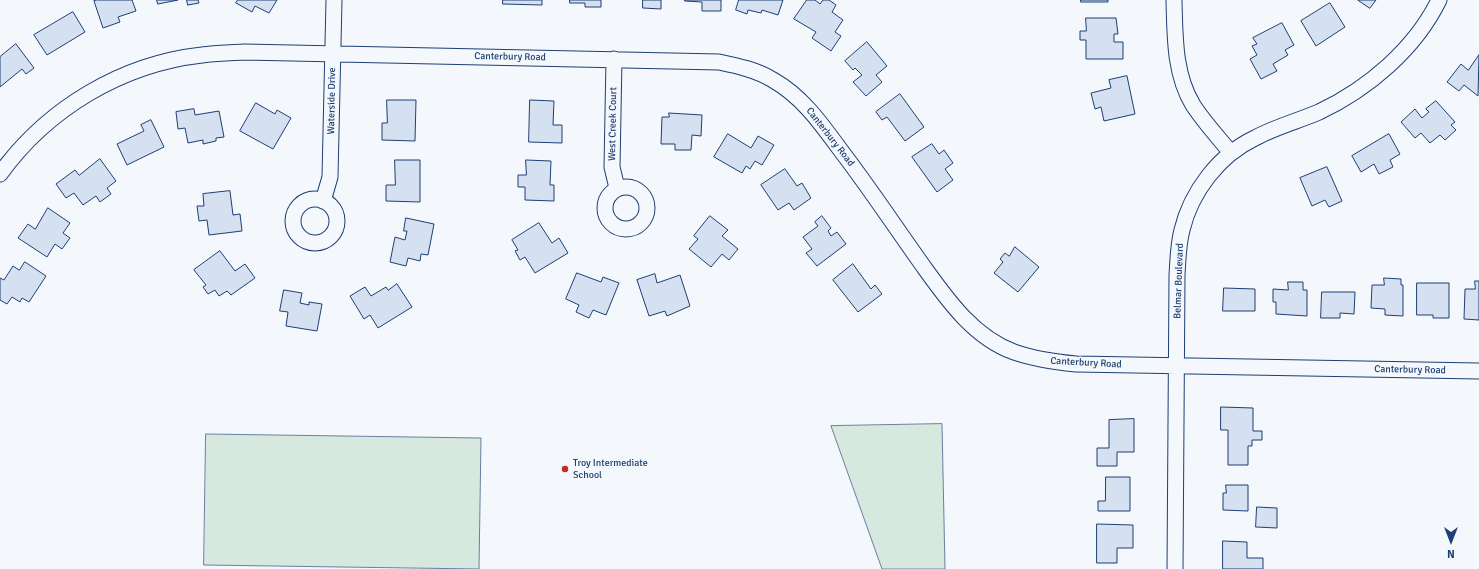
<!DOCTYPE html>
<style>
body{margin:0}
#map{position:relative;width:1479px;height:569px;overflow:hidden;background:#f4f7fb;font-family:Signika,sans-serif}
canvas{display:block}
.north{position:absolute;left:1431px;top:521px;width:40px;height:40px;-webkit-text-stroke:3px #f4f7fb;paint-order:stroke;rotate:180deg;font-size:11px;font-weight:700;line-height:16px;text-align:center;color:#1d3f73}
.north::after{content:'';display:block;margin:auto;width:14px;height:18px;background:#1d3f73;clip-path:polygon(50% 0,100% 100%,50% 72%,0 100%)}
</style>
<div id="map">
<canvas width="1479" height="569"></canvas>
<div class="north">N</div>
</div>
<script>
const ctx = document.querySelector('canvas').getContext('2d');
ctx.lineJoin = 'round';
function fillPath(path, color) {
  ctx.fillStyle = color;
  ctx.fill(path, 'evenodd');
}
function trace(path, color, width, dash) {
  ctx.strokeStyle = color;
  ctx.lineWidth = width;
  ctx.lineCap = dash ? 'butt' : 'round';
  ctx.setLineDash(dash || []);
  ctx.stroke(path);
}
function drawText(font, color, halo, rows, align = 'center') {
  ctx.font = font + ' Signika,sans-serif';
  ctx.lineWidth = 3;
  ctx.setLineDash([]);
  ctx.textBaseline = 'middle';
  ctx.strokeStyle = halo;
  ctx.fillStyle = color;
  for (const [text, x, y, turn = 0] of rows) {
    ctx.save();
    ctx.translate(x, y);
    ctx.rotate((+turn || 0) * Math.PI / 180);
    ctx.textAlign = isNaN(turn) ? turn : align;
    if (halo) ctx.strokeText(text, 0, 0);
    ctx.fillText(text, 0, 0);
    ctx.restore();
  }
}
const green = new Path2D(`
 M942,424l3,145h-63l-51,-143z
 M206,434l275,4 -2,131 -275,-4z`);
fillPath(green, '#d7e8df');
trace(green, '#687fa3', 1);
const building = new Path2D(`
 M97,0h35l4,11 -18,6 2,5 -17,6 -9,-27z
 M157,0h21l-20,4z
 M187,0h11l1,3 -11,2z
 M238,0h39l-8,13 -14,-7 -3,6 -16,-9z
 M503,0h39v5l-39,-1z
 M570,0h31v7h-16v-4h-15z
 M643,0h18v9l-18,-1z
 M685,0h36v11h-19v-9l-17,-1z
 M739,0h44l-5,15 -16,-5 -1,3 -13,-3 -1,4 -11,-4z
 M807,0h8l5,4 3,-4h6l7,5 -4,7 11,8 -8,12 6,4 -10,15 -19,-13 4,-6 -22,-13z
 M1081,0h27v2h-27z
 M1358,0h18l-6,8z
 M1330,3l15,24 -29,19 -15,-25z
 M73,12l12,20 -38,23 -13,-20z
 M1086,18h30l2,16h-4v8h9v17h-37v-19h-6v-9h6z
 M1282,23l12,22 -9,5 3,5 -15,9 4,7 -16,8 -11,-20 7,-4 -5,-9 5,-2 -4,-6z
 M867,42l20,24 -11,9 6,7 -16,14 -13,-14 9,-7 -7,-7 -2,2 -8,-9z
 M16,44l18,24 -8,6 -4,-5 -22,18v-30z
 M1479,55l-1,41 -14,-11 -5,6 -12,-9 14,-18 7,6z
 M1127,76l8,38 -31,7 -3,-14 -6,2 -4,-16 20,-5 -2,-8z
 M900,94l24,33 -19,14 -18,-24 -5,3 -6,-8z
 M387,100h29l-1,41 -33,-1v-17h5z
 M530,100l24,1 -1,24h9v18l-33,-1z
 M1436,101l19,21 -4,3 5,5 -11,10 -5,-5 -10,8 -9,-10 -6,5 -14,-16 14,-13 7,9 7,-6 -3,-3z
 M256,103l19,11 2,-4 14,8 -18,31 -33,-18z
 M194,109l1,6 24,-4 5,26 -8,1v3l-13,3v-4l-15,3 -3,-15 -7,1 -2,-17z
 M669,113l33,2 -1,21 -9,-1 -1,15h-16v-6h-14l1,-27h7z
 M151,120l13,27 -37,18 -10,-21 27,-13 -3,-6z
 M728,134l23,14 7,-12 16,9 -12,20 -7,-4 -5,8 -4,-3 -4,7 -28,-16z
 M1389,134l11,20 -10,6 3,7 -14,7 -5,-10 -13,8 -9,-16z
 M932,144l7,10 5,-4 9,13 -8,6 8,11 -16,12 -25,-35z
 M100,159l16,22 -9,7 4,6 -11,8 -4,-6 -13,9 -9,-12 -8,5 -10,-14 19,-14 4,5z
 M395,160h25v42l-34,-1v-16h9z
 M526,160l25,1 -1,24h4v16l-29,-1v-13h-7v-12h8z
 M1327,167l15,34 -13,6 -4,-7 -13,6 -12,-28z
 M785,169l12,17 5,-3 9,15 -17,12 -5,-7 -11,7 -17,-25z
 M230,191l3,24 7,-1 2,17 -33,4 -2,-15 -8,1 -2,-15h7l-1,-12z
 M48,208l22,15 -7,10 7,5 -8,11 -7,-5 -8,13 -29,-19 10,-14 7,5z
 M710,216l18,14 -6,6 16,13 -9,11 -7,-6 -11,13 -22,-18 9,-10 -4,-3z
 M822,216l9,12 -3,3 3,5 6,-4 9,12 -29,22 -11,-13 6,-4 -9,-12 15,-11 -3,-4z
 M406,218l28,6 -6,31 -7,-1 -1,7 -12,-3 -2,8 -16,-4 5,-25 10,3 2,-9h-3z
 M539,223l13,20 7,-5 9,15 -33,20 -10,-16 -5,3 -5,-9 3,-1 -6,-10z
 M1015,247l24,20 -21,25 -24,-19 9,-11 -3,-3 5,-6 4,3z
 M220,251l15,20 10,-7 10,14 -24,17 -4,-4 -8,5 -4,-6 -7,4 -5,-7 3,-2 -12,-15z
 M25,262l21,14 -17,26 -7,-4 -2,4 -8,-5 -5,7 -7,-4v-22l4,2 9,-14 6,4z
 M853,264l18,25 4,-4 7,9 -24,18 -25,-32z
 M577,273l24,9 2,-5 16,6 -13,32 -13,-5 -4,8 -13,-6 3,-7 -13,-6z
 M655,274l2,9 23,-8 10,31 -23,10 -2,-5 -16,5 -12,-36z
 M1384,278l17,1v6h2v31l-18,-1v-6l-14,-1 1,-23h12z
 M1475,281h4v39l-15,-1 1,-30h10z
 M1288,282h15v8h4v26l-31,-2v-12h-3v-13l15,1z
 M1417,283h32v35h-16v-3h-16z
 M397,284l15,23 -34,21 -8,-13 -6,4 -14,-23 15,-9 6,9 15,-9 2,3z
 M1224,288l31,1v22h-32z
 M284,290l18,3 -2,10 9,2v-3l13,2 -5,27 -31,-5 2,-14 -8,-1z
 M1322,292h33l-1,22 -14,-1v5h-19z
 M1221,407l32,1v23h9v9h-10v6h-4v19h-20v-35h-7z
 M1134,419v33h-17v14h-20v-18h12v-28z
 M1106,477h24v34h-32v-10h7z
 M1226,485h22v26l-25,-1v-17h3z
 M1257,507l20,1v20l-21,-1z
 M1097,524l36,1v23h-16v15h-20z
 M1223,541l24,1v16h16v11h-40z`);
fillPath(building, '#d5e0f0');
trace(building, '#1d3f73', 1);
const minor = new Path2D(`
 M1174,0c1,35 0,74 19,105 11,17 25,32 38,48
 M614,59l-2,108 5,21
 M0,174c47,-65 121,-110 202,-119 14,-2 28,-2 42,-3l475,10c19,4 38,8 54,18 30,17 49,45 69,72 29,38 56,79 84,118 23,32 49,68 88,82 20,7 41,10 62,12l403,7
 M605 208a21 21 0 1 1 42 0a21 21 0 1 1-42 0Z
 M293 221a22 22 0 1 1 44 0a22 22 0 1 1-44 0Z
 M323,201l7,-24 4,-177
 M1175,569l2,-294c1,-15 1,-30 5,-45 9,-38 37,-75 73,-92 20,-11 43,-17 64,-26 49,-23 96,-63 120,-112`);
trace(minor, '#1d3f73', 17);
trace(minor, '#f4f7fb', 15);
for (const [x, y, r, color] of [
 [565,469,4,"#c62828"]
]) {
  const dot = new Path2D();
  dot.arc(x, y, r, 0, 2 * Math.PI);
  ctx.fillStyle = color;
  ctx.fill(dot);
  trace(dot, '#f4f7fb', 1.5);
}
drawText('10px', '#1d3f73', '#f4f7fb', [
 ["Canterbury Road",510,57,1],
 ["Waterside Drive",332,101,-89],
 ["West Creek Court",613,124,-89],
 ["Canterbury Road",830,137,52],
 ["Belmar Boulevard",1179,281,-88],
 ["Canterbury Road",1086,363,3],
 ["Canterbury Road",1410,370,1]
]);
drawText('10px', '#1d3f73', '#f4f7fb', [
 ["Troy Intermediate",573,463],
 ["School",573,475]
], 'left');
</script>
